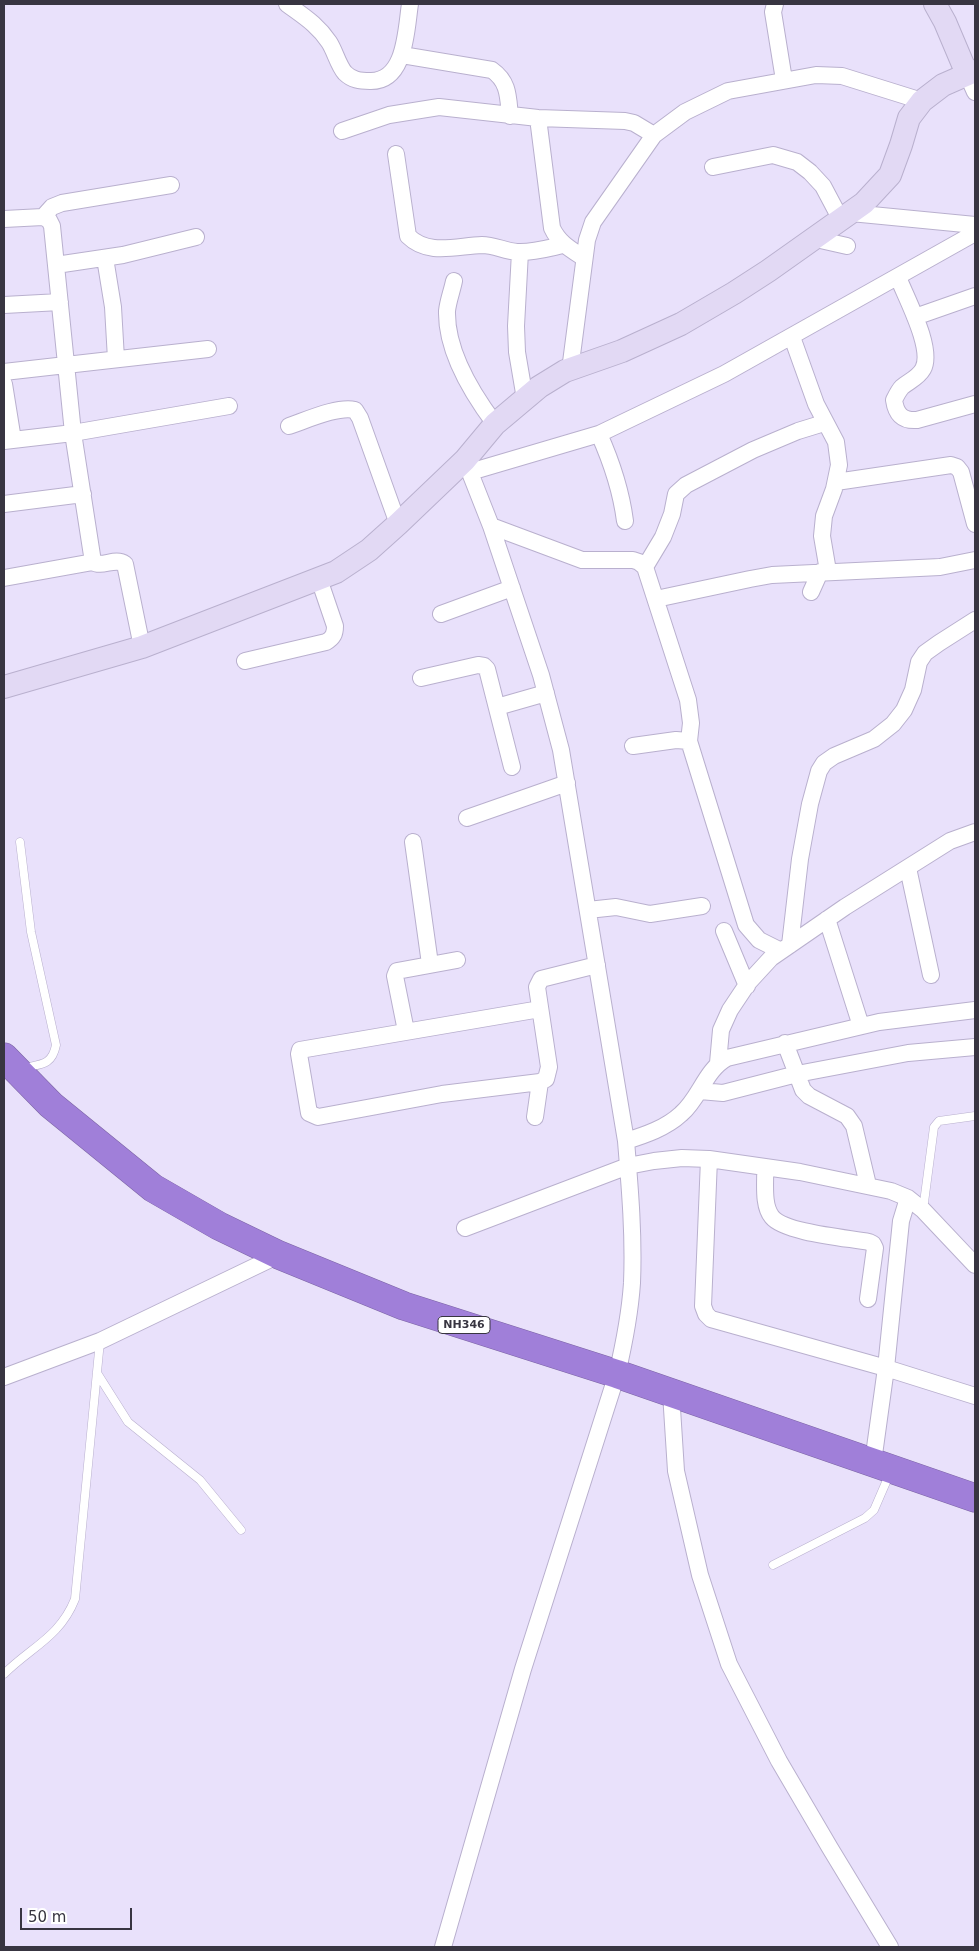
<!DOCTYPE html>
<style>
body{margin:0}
#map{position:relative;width:979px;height:1951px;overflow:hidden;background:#e9e1fb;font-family:"DejaVu Sans",sans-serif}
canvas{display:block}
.frame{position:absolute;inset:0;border:5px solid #383541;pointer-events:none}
.scale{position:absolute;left:20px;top:1908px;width:112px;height:22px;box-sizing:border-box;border:2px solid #383541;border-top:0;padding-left:6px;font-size:15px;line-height:18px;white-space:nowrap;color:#383541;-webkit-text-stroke:4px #fff;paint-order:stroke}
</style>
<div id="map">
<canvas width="979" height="1951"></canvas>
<div class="frame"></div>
<div class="scale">50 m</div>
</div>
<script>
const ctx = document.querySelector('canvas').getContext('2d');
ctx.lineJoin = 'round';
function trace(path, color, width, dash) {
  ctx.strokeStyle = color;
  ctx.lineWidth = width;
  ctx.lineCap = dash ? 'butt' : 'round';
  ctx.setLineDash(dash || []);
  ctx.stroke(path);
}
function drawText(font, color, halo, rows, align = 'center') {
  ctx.font = font + ' "DejaVu Sans",sans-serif';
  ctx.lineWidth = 4;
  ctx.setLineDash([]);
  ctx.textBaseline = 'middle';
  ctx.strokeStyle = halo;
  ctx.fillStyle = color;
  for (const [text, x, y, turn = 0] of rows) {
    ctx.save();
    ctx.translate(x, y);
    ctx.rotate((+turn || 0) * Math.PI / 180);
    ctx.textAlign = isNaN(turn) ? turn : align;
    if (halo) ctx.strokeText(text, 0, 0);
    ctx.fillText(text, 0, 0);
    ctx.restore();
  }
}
const lane = new Path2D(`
 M20,842l11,90 25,113c-4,20 -14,19 -32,23
 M923,1210l11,-83 5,-6 36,-5
 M97,1373l31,49 72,58 41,50
 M773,1565l92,-47 9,-8 16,-37
 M4,1674c27,-27 56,-37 71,-75l25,-258`);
const street = new Path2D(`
 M287,4c16,12 30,20 42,38 6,9 9,23 16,31 7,7 15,8 25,8 36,1 36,-52 40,-77
 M775,4l-2,8 11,68
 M402,55l90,15c17,12 16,27 18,46
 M967,74l8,18
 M538,118l14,110c7,15 18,21 32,30
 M342,131l47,-16 50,-8 99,11 87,3 9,2 20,12
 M396,154l12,82c20,20 48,10 74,9 12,0 23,6 35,7 15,1 32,-4 46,-7
 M713,167l60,-12 24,7 13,10 13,14 18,34
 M851,213l124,12
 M43,217l9,-10 10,-4 109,-18
 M4,219l39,-2 6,3 3,6 21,207 20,129c9,6 22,-5 32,2l17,83
 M816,239l31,7
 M520,252l-4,74 1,26 8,47
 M105,258l8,49 3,52
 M56,265l67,-10 73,-18
 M898,277c8,21 36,72 25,92 -5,9 -14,12 -21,18 -3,3 -6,9 -8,13 2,14 8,21 23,20l58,-16
 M454,281c-2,10 -6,20 -7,30 -1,40 24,81 48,113
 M4,305l56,-3
 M915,317l60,-21
 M792,337l24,67 20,38 3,23 -5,24 -10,27 -2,20 6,35
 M570,370l17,-130 6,-18 61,-87 31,-23 43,-21 88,-16 26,1 80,25
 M4,372l204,-23
 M4,384l9,56
 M289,426c18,-6 48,-20 66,-16l5,8 38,106
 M599,434c13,29 22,56 26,87
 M4,441l69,-8 156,-27
 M470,472l129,-38 27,-13 98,-47 251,-141
 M836,482l115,-17 6,2 4,5 14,52
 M4,504l79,-10
 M491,526l91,34h51l6,2 6,5 43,133 3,23 -2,18 57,184 13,15 22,11
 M645,567l18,-30 9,-23 4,-20 10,-9 67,-35 45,-19 26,-8
 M4,578l89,-16
 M811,592l9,-20
 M656,599l94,-20 22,-4 168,-8 35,-7
 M441,614l71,-26
 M245,661l81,-19c7,-4 9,-8 9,-16l-16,-47
 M421,678l57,-13 6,1 3,3 25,98
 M497,707l49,-14
 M633,746l43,-6 13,1
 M467,818l100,-35
 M413,842l17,122
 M908,868l23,107
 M588,910l28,-3 34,7 52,-8
 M827,919l34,107
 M724,931l23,55
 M790,945l10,-86 10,-55 9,-33 5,-8 10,-7 40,-17 19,-15 11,-14 9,-20 6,-28 6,-9 14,-10 36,-23
 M540,1009l-240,41 -1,4 10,59 9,4 124,-23 98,-12 6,-3 3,-12 -12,-80 4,-8 56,-14
 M406,1031l-11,-55 2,-5 60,-11
 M785,1043l18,47 6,6 38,20 7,10 14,59
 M718,1063l3,-33 9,-20 18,-27 23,-25 74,-51 105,-66 25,-9
 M700,1091l23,2 74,-19 111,-21 67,-6
 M535,1117l5,-35
 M626,1141c19,-6 40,-13 55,-27 19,-16 24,-44 46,-56l152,-36 96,-12
 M709,1159l-6,147 3,8 5,5 175,49 89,28
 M765,1167c1,14 -3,38 7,50 13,16 76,21 97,25l4,2 2,4 -7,51
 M465,1228l163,-62 26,-5 28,-3 27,1 91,13 91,19 17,7 15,12 52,55
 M4,1377l96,-36 179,-86
 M671,1393l5,78 24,104 29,89 50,97 51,87 60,99
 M873,1462l13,-94 15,-147 7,-23
 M443,1947l80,-278 94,-295c7,-30 13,-61 15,-91 2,-47 -2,-94 -6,-142l-65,-391 -20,-75 -50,-149 -26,-66`);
const secondary = new Path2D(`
 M935,4l10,18 22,52
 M4,687l138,-40 194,-75 33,-22 29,-26 67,-64 30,-36 44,-37 26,-16 57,-20 59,-27 53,-31 34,-22 96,-68 26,-28 11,-30 8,-27 13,-17 21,-16 32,-14`);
const highway = new Path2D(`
 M4,1057l47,48 102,83 66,38 60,29 125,51 213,68 358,124`);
trace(lane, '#b9b0ce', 9);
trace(street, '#b9b0ce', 18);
trace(secondary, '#b9b0ce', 24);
trace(highway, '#7c65a4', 29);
trace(lane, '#fff', 8);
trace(street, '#fff', 16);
trace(secondary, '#e2d9f4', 22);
trace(highway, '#a07fd9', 28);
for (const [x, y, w] of [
 [464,1325,52]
]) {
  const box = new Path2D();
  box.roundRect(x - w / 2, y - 8.5, w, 17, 4);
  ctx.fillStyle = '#fff';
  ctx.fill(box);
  trace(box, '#383541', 1);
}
drawText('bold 11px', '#383541', null, [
 ["NH346",464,1325]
]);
</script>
